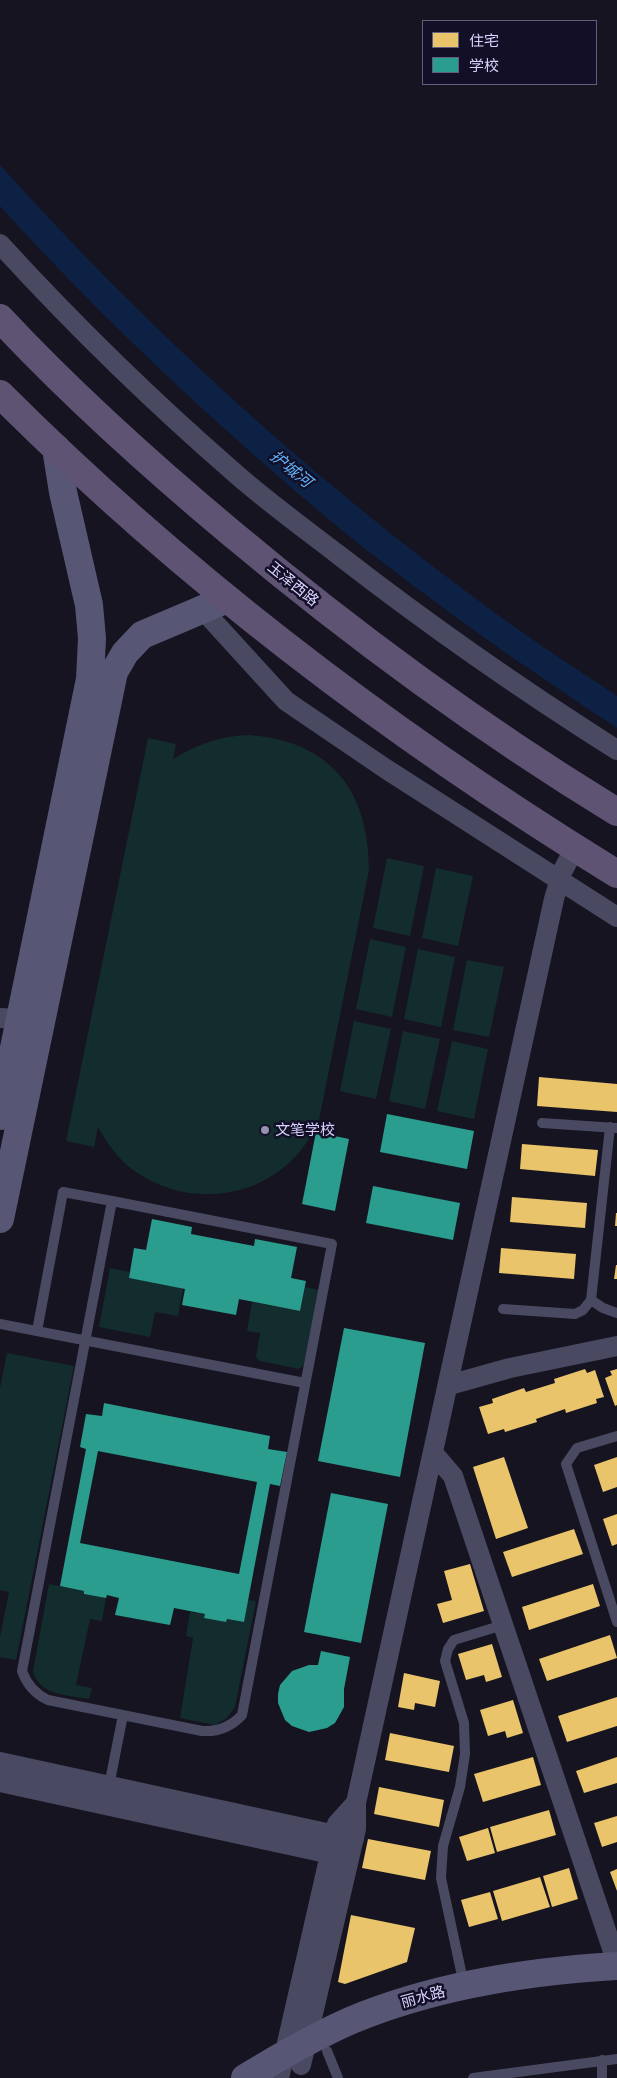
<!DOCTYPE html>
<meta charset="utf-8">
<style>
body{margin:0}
#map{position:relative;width:617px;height:2078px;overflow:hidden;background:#161421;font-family:"Golos Text","Noto Sans SC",sans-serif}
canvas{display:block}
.legend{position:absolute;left:422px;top:20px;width:175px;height:65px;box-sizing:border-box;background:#130f26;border:1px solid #625e7d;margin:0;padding:6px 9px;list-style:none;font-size:15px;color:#d9d4ff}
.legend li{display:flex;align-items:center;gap:10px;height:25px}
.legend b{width:25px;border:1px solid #625e7d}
</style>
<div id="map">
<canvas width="617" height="2078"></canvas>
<ul class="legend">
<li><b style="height:14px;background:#e9c46a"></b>住宅</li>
<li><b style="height:14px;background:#2a9d8f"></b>学校</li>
</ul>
</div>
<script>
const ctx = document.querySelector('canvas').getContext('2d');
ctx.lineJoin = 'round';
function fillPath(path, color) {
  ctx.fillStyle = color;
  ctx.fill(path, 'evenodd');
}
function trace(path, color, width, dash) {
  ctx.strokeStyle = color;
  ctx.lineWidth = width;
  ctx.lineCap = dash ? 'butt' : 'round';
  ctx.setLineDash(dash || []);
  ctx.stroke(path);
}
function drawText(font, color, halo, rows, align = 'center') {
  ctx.font = font + ' "Golos Text","Noto Sans SC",sans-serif';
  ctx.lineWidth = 5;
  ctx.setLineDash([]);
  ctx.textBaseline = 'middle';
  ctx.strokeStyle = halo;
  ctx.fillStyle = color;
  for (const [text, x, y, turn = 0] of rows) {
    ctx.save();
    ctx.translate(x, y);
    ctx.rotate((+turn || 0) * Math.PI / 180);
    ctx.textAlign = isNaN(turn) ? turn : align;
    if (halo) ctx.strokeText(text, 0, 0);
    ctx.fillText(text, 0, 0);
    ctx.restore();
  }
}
fillPath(new Path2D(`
 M249,735c82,6 120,56 120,135l-50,250c-7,14 -15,29 -27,40 -45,44 -116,45 -164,6 -13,-11 -22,-25 -30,-39l-4,20 -28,-6 82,-403 28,6 -3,15c25,-15 47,-23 76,-24z
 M387,858l37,8 -14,70 -37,-8z
 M436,868l37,8 -15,70 -36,-8z
 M370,939l36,8 -14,70 -36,-8z
 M418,949l37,8 -14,70 -37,-8z
 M467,960l37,7 -15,70 -36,-7z
 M354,1021l37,8 -15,70 -36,-8z
 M403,1031l37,8 -15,70 -36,-8z
 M452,1041l36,8 -14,70 -37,-8z
 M110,1268l20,4 -1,6 54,10 -5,28 -23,-4 -5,25 -51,-10z
 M305,1287l14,3 -15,75 -5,4 -39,-8 -4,-4 4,-24 -13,-2 5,-29 48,9z
 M7,1353l67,13 -58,294 -16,-3v-20l9,-45 -9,-2v-202z
 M49,1584l35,7v3l22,4 -4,23 -12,-2 -14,66 16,3 -3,11c-21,-4 -50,-3 -56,-28z
 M248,1600l8,1 -21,106 -8,11 -12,7 -35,-7 13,-80 -7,-2 4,-24 15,2 -1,3 22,5 1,-3 17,3z`), '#132c2d');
fillPath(new Path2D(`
 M0,165c144,160 302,305 475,433 46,35 94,66 142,98v32c-76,-50 -151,-102 -223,-157 -65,-49 -126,-103 -187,-158 -72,-66 -141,-134 -207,-207z`), '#0d2144');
fillPath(new Path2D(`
 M539,1077l78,7v28l-80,-6z
 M522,1144l76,6 -3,26 -75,-7z
 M512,1197l75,6 -2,25 -75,-6z
 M616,1213h1v13h-2z
 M501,1248l75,6 -2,25 -75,-6z
 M616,1265h1v14h-3z
 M585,1369l2,4 8,-3 9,27 -8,2 1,4 -31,10 -1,-4 -29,10 1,3 -32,10 -1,-3 -16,5 -9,-27 14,-4 -1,-4 32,-11 2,4 29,-9 -1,-4z
 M617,1369v36l-2,1 -10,-28 7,-3 -2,-4z
 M504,1457l24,71 -32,11 -23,-72z
 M617,1457v30l-14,5 -9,-27z
 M617,1514v30l-5,2 -9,-27z
 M574,1529l9,25 -71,23 -9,-25z
 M470,1564l14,47 -41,12 -6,-19 15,-4 -8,-29z
 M593,1584l7,22 -71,24 -7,-23z
 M610,1635l7,23 -70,23 -8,-22z
 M492,1644l10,33 -16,5 -2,-7 -18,5 -8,-26z
 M404,1673l36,8 -5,26 -20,-4 -1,7 -16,-3z
 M617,1697v29l-50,16 -9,-26z
 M513,1700l10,33 -16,5 -2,-7 -17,5 -8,-26z
 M390,1733l64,13 -5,26 -64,-12z
 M533,1757l8,28 -58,17 -9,-28z
 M617,1757v26l-33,10 -8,-22z
 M379,1787l65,13 -5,27 -65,-13z
 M549,1810l7,25 -59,17 -7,-25z
 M617,1816v26l-15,5 -8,-24z
 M488,1828l7,25 -28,8 -8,-24z
 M368,1839l63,12 -6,29 -63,-12z
 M569,1868l9,31 -26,8 -9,-31z
 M617,1869v22l-7,-19z
 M540,1877l10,30 -48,14 -9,-30z
 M490,1892l8,27 -29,8 -8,-27z
 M351,1915l64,13 -8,34 -62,22 -7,-2z`), '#e9c46a');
fillPath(new Path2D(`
 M387,1114l87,17 -7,38 -87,-17z
 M316,1132l33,7 -14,72 -33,-7z
 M373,1186l87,17 -7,37 -87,-17z
 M152,1219l40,8 -1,7 63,12 1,-7 42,8 -6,31 15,3 -6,30 -61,-12 -3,16 -54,-10 3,-16 -56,-11 5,-30 12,2z
 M344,1328l81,15 -25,134 -82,-16z
 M104,1403l166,33 -2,13 19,3 -7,34 -10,-2 -26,138 -17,-3 -1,3 -22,-4 1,-4 -31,-6 -4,17 -55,-10 4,-17 -12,-3 -1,3 -22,-4v-3l-24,-5 26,-137 -6,-2 6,-33 16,2zM98,1451l159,31 -18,92 -159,-31z
 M331,1493l57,11 -27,139 -57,-11z
 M321,1651l29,6 -6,32v18l-9,16 -8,5 -18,4 -17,-6 -7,-6 -7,-17v-9l2,-9 12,-14 17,-6h9z`), '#2a9d8f');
trace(new Path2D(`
 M542,1123l74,5
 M610,1127l-19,173 12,8 14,5
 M112,1201l220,43 -90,471c-11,12 -24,17 -40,16l-154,-31c-13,-6 -21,-15 -26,-29z
 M503,1309l72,5 8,-4 8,-10
 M0,1324l305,59
 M37,1331l26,-139 49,9
 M617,1436l-40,12 -11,16 51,158
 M109,1786l14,-71
 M464,1985l-23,-107 2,-32 17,-59 5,-33 -1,-31 -19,-62 3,-12 6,-9 49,-15
 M327,2051l11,27
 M473,2078l144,-19
 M602,2078v-18`), '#4a4962', 10);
trace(new Path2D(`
 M0,244c74,81 153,158 236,230 33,29 69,55 104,82 89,69 182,134 277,194
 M203,610l83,91 100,68 231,148
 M0,1018l20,1
 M449,1385l61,-17 107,-22
 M434,1454l19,22 164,487
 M0,1762l354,77
 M0,1782l349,76
 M301,2065l55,-236v-26l198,-904 8,-27 13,-24
 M279,2078l58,-254 19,-21`), '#4a4962', 20);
trace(new Path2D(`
 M0,1116l90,-437 2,-41 -3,-33 -26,-113 -7,-44
 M0,1219l114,-547 11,-19 17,-18 85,-36
 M245,2078c34,-21 70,-42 107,-58 82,-34 177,-49 265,-54`), '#575674', 28);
trace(new Path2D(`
 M0,318c72,77 150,147 230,214 123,103 251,197 387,280
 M0,394c185,185 394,343 617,480`), '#5e5373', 28);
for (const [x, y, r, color] of [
 [265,1130,5,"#9591b1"]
]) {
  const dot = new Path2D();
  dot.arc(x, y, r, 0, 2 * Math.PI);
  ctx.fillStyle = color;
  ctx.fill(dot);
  trace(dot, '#130f26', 2);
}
drawText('15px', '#d9d4ff', '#130f26', [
 ["玉泽西路",293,584,39],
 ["丽水路",423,1997,-15]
]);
drawText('15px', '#d9d4ff', '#130f26', [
 ["文笔学校",275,1130]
], 'left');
drawText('italic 16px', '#62b6ff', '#130f26', [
 ["护城河",291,469,39]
]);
</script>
